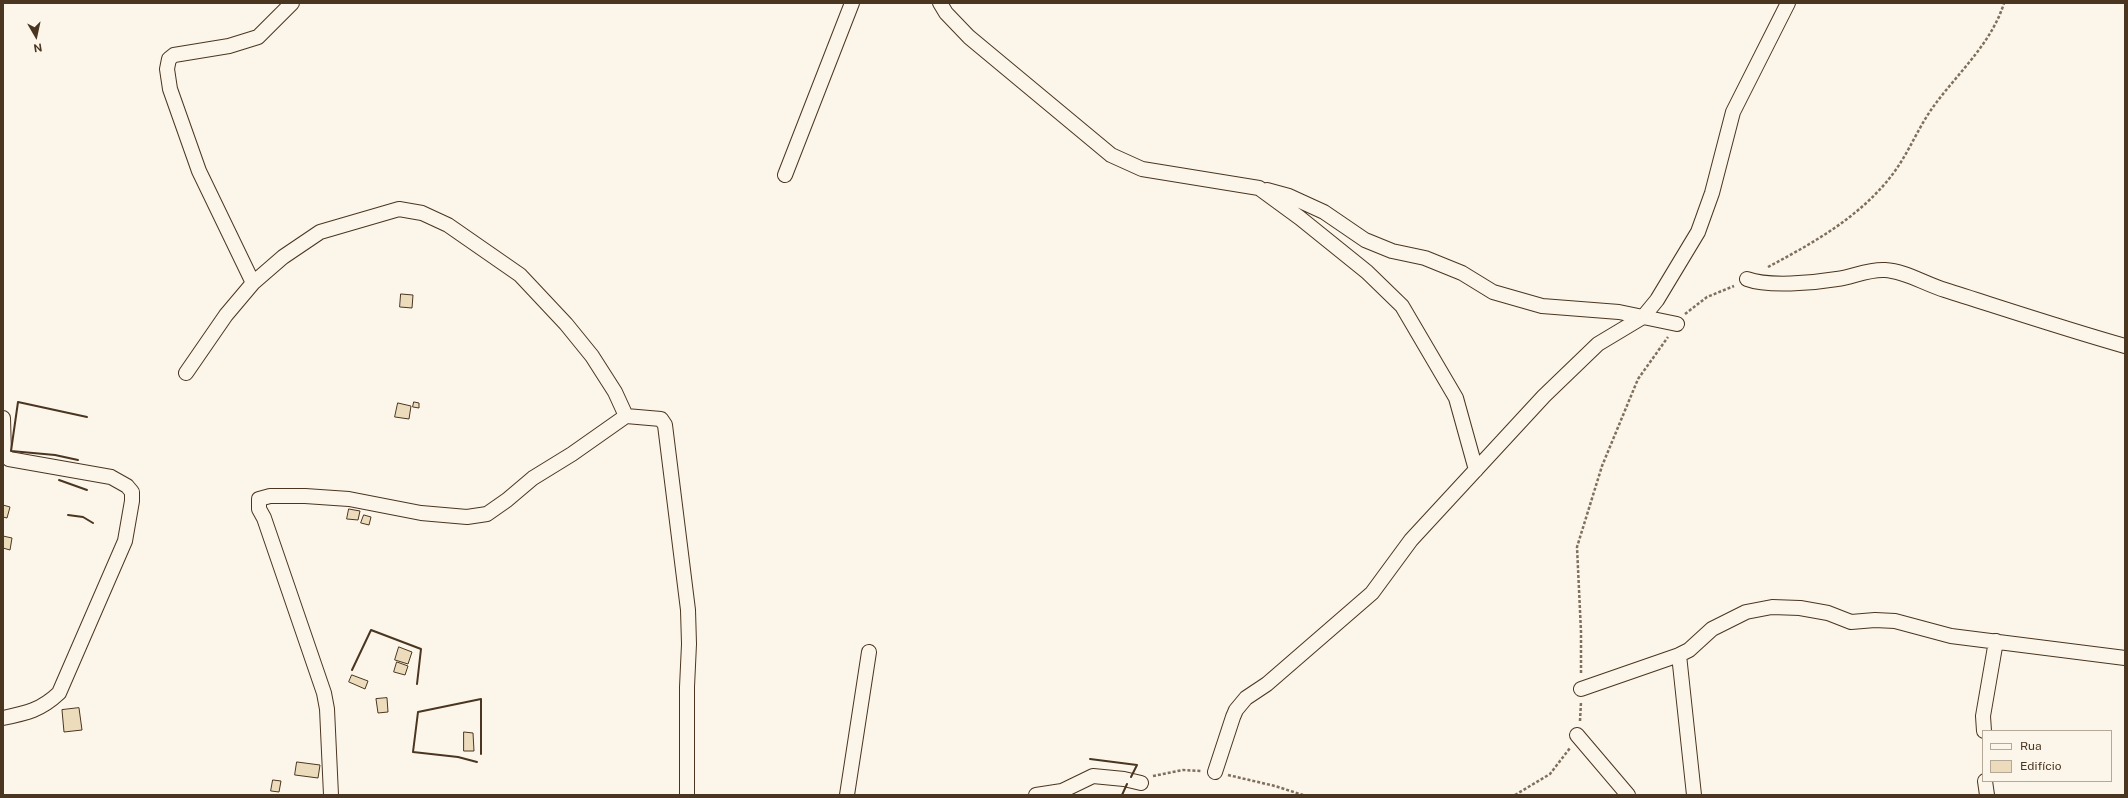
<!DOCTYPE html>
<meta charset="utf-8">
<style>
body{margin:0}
#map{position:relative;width:2128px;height:798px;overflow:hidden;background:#fbf6e9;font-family:"Public Sans",sans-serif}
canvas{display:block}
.frame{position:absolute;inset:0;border:4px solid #4a3520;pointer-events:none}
.legend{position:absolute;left:1982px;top:730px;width:130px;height:52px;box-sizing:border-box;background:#fbf6e9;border:1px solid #b4a999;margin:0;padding:5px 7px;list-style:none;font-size:12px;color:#4a3520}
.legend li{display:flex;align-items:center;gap:8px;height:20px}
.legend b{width:20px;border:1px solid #b4a999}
.north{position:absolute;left:16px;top:16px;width:40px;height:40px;-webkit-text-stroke:3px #fbf6e9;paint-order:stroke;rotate:171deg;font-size:11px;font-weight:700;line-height:16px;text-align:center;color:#4a3520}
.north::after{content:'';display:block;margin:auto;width:14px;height:18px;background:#4a3520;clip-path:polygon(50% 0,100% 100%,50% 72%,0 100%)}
</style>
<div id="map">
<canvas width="2128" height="798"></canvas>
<div class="frame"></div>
<ul class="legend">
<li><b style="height:5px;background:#fbf6e9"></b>Rua</li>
<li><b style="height:11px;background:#ecdcbc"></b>Edifício</li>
</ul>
<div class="north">N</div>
</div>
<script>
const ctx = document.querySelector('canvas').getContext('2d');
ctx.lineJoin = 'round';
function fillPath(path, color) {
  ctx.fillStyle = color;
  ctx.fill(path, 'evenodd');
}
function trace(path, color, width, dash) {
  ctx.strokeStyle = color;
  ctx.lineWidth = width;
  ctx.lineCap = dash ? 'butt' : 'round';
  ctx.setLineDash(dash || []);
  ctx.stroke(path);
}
const building = new Path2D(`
 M401,294l12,1 -1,13 -12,-1z
 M414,402l5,1v5l-6,-1z
 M398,403l13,3 -2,13 -14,-2z
 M3,505l7,2 -3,11 -4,-1z
 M349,509l11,2 -2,9 -11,-1z
 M364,515l7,2 -2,8 -8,-2z
 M3,536l9,2 -2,12 -7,-2z
 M399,647l13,5 -4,12 -13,-4z
 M397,662l11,4 -3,9 -11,-3z
 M352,675l16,6 -3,8 -16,-7z
 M387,698l1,14 -10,1 -2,-14z
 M79,708l3,22 -18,2 -2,-22z
 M464,732l9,1 1,18h-10z
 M297,762l23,3 -2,13 -23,-3z
 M273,780l8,1 -2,11 -8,-1z`);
fillPath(building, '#ecdcbc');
trace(building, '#4a3520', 1);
const street = new Path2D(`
 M940,3l6,10 23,24 142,118 31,14 117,19 41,30 67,54 35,34 54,92 20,72
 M785,175l67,-172
 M1267,190l22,6 35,16 41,28 27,11 33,7 37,15 31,19 49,14 77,6 58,12
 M1747,279c21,8 66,4 90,0 16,-2 31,-10 48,-9 20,1 40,14 60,20 60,19 120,39 180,56
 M253,283l-54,-112 -29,-82 -3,-20 2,-10 5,-4 55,-9 29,-9 34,-34
 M186,373l40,-58 27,-32 30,-26 37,-25 79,-23 23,4 26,12 72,50 46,49 26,32 23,36 11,24 -54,38 -39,24 -26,22 -20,14 -20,3 -46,-4 -72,-14 -44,-3h-35l-11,3v10l5,9 60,175 3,16 4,86
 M626,416l35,3 4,6 23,185 1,34 -2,43v108
 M3,418l1,36 5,5 102,18 16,9 5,6v9l-7,40 -66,152c-18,17 -32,20 -56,25
 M1679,655l15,140
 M1581,689l98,-34 10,-5 23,-21 34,-17 26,-5 28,1 28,5 23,9 24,-2 20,1 56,15 174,22
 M1984,731l-1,-15 13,-75
 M1577,735l51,60
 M1215,772l18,-55 3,-7 10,-12 21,-14 105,-91 39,-53 133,-144 54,-52 45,-27 14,-17 41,-68 14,-39 21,-81 55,-109
 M1985,781l2,14
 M847,795l22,-143
 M1036,795l26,-4 31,-15 31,3 17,4`);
trace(street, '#4a3520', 16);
trace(new Path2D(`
 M1768,267c45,-24 92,-50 124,-92 17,-22 27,-50 44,-72 24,-32 56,-61 68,-100
 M1685,314l22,-17 27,-11
 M1581,673v-41l-4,-85 25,-81 36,-87 30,-42
 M1580,721l1,-19
 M1228,775l47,11 28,9
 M1153,776l30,-6 19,1
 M1515,795l35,-21 20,-26`), '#7f6f5c', 2.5, [3, 2]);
trace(street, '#fbf6e9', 14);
trace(new Path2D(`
 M78,460l-23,-5 -44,-4 7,-49 69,15
 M59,480l28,10
 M68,515l15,2 10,6
 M352,670l19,-40 50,19 -4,35
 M1090,759l47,6 -6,12
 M477,762l-19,-5 -45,-5 5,-40 63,-13v55
 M1122,795l5,-11`), '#4a3520', 2);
</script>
